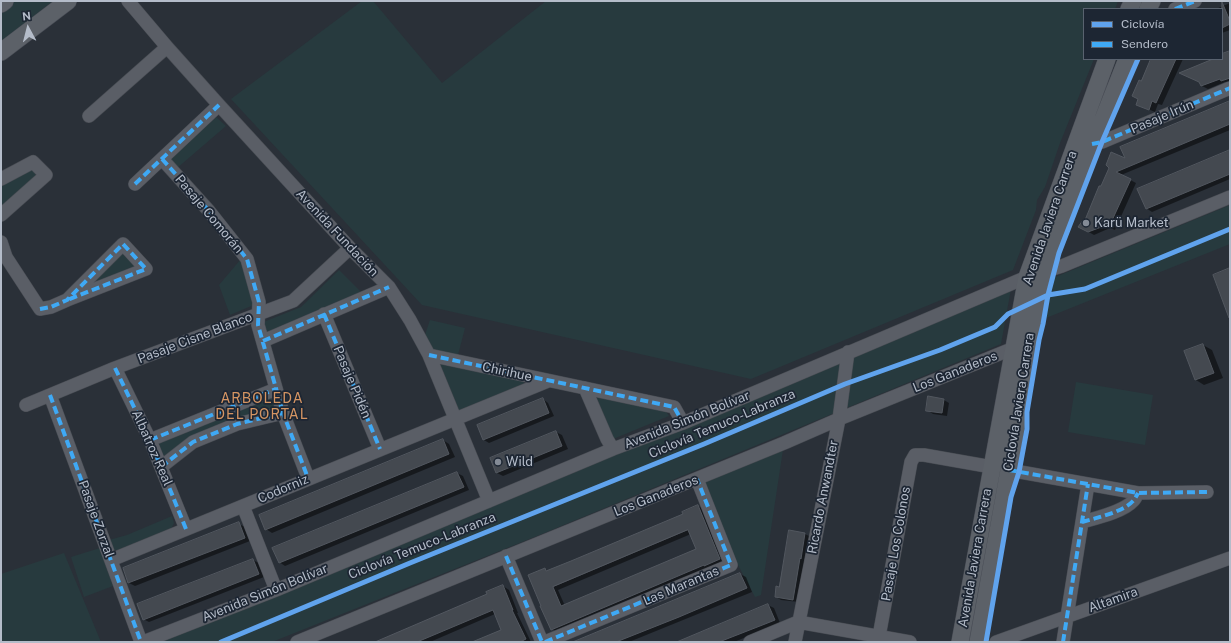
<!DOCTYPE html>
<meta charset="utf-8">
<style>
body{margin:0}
#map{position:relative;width:1231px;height:643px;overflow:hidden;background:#2a3038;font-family:"Public Sans",sans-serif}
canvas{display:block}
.frame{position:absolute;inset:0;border:2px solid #b4bcc9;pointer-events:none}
.legend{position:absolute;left:1083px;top:8px;width:140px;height:52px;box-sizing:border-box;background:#1d2633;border:1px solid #59626f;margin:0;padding:5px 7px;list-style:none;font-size:12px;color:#b4bcc9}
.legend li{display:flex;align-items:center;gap:8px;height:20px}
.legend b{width:20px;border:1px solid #59626f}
.north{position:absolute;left:8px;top:8px;width:40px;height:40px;-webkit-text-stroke:3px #1d2633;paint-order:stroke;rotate:353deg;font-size:11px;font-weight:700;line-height:16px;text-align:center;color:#b4bcc9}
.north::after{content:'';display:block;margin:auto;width:14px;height:18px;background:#b4bcc9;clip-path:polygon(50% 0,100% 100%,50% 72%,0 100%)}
</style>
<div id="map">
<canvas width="1231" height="643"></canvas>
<div class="frame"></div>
<ul class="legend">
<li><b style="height:5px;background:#60a3ed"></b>Ciclovía</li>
<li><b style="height:5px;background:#3fa9f5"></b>Sendero</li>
</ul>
<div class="north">N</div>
</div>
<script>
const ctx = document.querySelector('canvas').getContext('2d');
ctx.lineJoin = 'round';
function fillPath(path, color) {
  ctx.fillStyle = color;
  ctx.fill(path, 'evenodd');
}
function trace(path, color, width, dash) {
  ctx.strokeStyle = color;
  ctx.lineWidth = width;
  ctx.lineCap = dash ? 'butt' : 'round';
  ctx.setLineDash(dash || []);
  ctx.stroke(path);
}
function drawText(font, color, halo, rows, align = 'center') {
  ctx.font = font + ' "Public Sans",sans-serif';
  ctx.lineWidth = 3.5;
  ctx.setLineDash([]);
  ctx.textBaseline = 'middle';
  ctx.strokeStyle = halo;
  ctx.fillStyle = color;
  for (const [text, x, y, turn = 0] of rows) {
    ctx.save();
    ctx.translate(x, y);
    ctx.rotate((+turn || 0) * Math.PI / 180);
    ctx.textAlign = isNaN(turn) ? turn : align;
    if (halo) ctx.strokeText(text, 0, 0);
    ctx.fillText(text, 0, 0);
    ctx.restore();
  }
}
fillPath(new Path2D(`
 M11,1h42l-52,41v-33z
 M362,1h11l69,82 104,-82h572l-3,8h-31v50h10l-34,84 -15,44 -8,13 -1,10 -23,60 -262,109 -329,-74 -191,-206z
 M216,117l10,9 -50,43 -7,-9z
 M31,169l4,2 1,5 -35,33v-23z
 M1230,205v39l-184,74 7,-40z
 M122,252l13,14 -1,2 -52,21z
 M241,259l15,45 -26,11 -11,-30z
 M339,270l24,24 -96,39 -6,-10 40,-16z
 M1011,289l-10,55 -459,190 -270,108h-115z
 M430,320l35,8 -7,27 -23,-2 -11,-15z
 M440,364l83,17 2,4 -66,26z
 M1076,382l77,13 -8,50 -77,-13z
 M594,394l71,16 4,6 -56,23z
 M274,396l3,16 -114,47 -5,-18z
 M784,443l-23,152 -6,2 -18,-34 -6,2 -34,-86z
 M172,516l2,7 -3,6 -53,21h-5l-4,-10 18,-5z
 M100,548l13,38 -29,11 -13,-40z
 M64,553l37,89h-100v-68z`), '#273a3e');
fillPath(new Path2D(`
 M1230,3v27l-8,3v-24h-6z
 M1230,52v31l-2,1 -3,-2 -17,7 -6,-3 -1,-4 12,-23h9v-4z
 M1150,59h33l-21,46 -4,-1 -3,8 -12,-5 -4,-8 3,-17 9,-22z
 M1230,102v28l-109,45 15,8 -21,47 -5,-2 -16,7 -14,-8 5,-5 16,-34 26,-28z
 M1230,151v28l-78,33 -6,-4z
 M1203,345l9,5 11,28 -19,7 -8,-5 -11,-28z
 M543,399l5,4 6,13 -65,27 -5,-3 -6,-14z
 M944,400l5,3 -2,13 -14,-2 -6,-4z
 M556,432l6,3 6,14 -65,27 -6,-3 -6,-14z
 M443,440l6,4 6,13 -183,76 -6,-4z
 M457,473l6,3 6,14 -184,76 -6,-4z
 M698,506l6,3 21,53 -167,70 -6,-3 -7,-60 3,2 136,-57zM691,534l7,16 -133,56 -7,-16z
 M239,524l6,3 5,14 -115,45 -6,-3 -5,-14z
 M790,531l15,3 6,3 -12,65 -18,-2 -5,-3 4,-9z
 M253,560l6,3 5,14 -115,45 -6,-3z
 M740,574l6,3 6,15 -123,50h-55z
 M503,586l6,4 9,23h-1l14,29h-57l28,-12 -7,-16 -65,28h-54l113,-47z
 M768,605l6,3 6,15 -46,19h-54z`), '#0007');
const building = new Path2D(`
 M1222,2l8,19v3l-8,4z
 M1230,51v27l-9,3 -1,-2 -19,7 -2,-4 -20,-9 34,-14h9v-5z
 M1151,59h25l-20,44 -4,-2 -3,9 -13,-5 2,-6 -6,-3 7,-16 2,1z
 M1230,101v23l-114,48 15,7 -22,48 -5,-1 -16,6 -10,-5 5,-7h2l14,-34h2l8,-18 -3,-3 5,-13 14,6 -5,-11z
 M1230,150v24l-84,35 -9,-20z
 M1230,268v50h-1l-16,-43z
 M1203,344l11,29 -19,7 -11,-29z
 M928,396l16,3 -2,14 -16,-2z
 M543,398l6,15 -66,27 -6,-15z
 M556,431l6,15 -66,27 -6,-15z
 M443,439l6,15 -184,76 -6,-15z
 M457,472l7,15 -185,76 -7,-15z
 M698,505l22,54 -16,7v-1l-153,65 -11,-24h1l-13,-31 17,-7 1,3 25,-10 112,-47 -1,-2zM688,530l8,19 -135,57 -8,-19z
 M239,522l6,16 -117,45 -5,-15z
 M789,530l16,3 -4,26 -1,-1 -7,42 -18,-3 1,-11 3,1z
 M253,559l6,15 -116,46 -6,-16z
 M740,573l7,15 -68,29 -63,25h-43z
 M503,585l10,25h-1l14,29 -6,3h-48l29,-12 -8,-20 -76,32h-42l112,-48 -1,-2z
 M768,604l7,16 -10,4 -46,18h-42z`);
fillPath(building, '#444950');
trace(building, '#52575f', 1);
const minor = new Path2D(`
 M128,1l39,46 52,58 131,143 39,39 21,33 19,35 60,146
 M1175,9l20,-8
 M89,116l78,-69
 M1092,144l10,-2 128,-54
 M162,159l47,52 38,48 12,43 -1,23 25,88 25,65
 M1,179l32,-17 13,13 -45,40
 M135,184l84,-79
 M1,242l5,15 34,52 11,-2 16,-7 56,-56 23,25 -79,31
 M324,314l56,135
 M263,341l126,-54
 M429,355l245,52 9,16
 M115,368l35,72 36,89
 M585,388l22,51 6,10
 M50,395l91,247
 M26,405l89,-37 178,-67 57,-53
 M150,440l126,-51
 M161,467l32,-25 44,-18 46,-11
 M1009,470l129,23 69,-1
 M243,506l33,84
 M1082,522c14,-4 41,-10 51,-21 2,-2 4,-6 5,-8
 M506,556l36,86
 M111,560l437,-179
 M143,642l133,-52 337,-141 70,-26 344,-146 35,-11 168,-69
 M297,642l487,-199 55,-24 175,-71
 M545,642l186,-77 -34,-86
 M750,642l48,-20 112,20
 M795,642l44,-223 9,-67
 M878,642l33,-180 4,-7h9l68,12
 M996,642l234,-84
 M1063,642l25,-158`);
const major = new Path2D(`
 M1,4l4,-3
 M1129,9l4,-8
 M1148,9l4,-8
 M1,52l67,-51
 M960,642l67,-365 80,-218
 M978,642l31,-172 30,-182 4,-17 84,-212`);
trace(minor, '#484c53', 14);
trace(major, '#484c55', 18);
trace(minor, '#5a5e66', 13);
trace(major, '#5c6168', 17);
trace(new Path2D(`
 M1175,9l20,-8
 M1092,144l10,-2 128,-54
 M162,159l47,52 38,48 12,43 -1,23 25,88 25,65
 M135,184l84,-79
 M40,309l11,-2 16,-7 56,-56 23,25 -79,31
 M324,314l56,135
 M263,341l126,-54
 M429,355l245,52 9,16
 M115,368l35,72 36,89
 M50,395l91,247
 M150,440l126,-51
 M161,467l32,-25 44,-18 46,-11
 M1009,470l129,23 69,-1
 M1082,522c14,-4 41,-10 51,-21 2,-2 4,-6 5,-8
 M506,556l36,86
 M545,642l186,-77 -34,-86
 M1063,642l25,-158`), '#3fa9f5', 4, [8, 4]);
trace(new Path2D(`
 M221,642l189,-79 294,-119 141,-60 95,-34 55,-23 13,-13 40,-19 37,-6 145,-60
 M986,642l25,-145 8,-25 8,-43v-17l12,-72 4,-16 5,-29 11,-42 43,-111 36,-83`), '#60a3ed', 5);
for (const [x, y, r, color] of [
 [1086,223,4,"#848b96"],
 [498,462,4,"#848b96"]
]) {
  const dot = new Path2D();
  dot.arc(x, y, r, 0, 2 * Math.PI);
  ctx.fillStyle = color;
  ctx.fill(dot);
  trace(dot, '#1d2633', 1.5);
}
drawText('13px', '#b4bcc9', '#1d2633', [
 ["Pasaje Irún",1162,117,-23],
 ["Pasaje Comorán",209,214,50],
 ["Avenida Javiera Carrera",1050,218,-71],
 ["Avenida Fundación",337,233,47],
 ["Pasaje Cisne Blanco",195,338,-21],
 ["Chirihue",507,372,12],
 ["Los Ganaderos",955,372,-22],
 ["Pasaje Pidén",352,382,67],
 ["Ciclovía Javiera Carrera",1019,402,-81],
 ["Avenida Simón Bolívar",687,420,-22],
 ["Ciclovía Temuco-Labranza",722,424,-23],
 ["Albatroz Real",152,448,66],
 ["Codorniz",283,489,-23],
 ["Los Ganaderos",656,496,-22],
 ["Ricardo Anwandter",823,497,-79],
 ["Pasaje Zorzal",96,519,70],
 ["Pasaje Los Colonos",896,544,-80],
 ["Ciclovía Temuco-Labranza",422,546,-22],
 ["Avenida Javiera Carrera",975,558,-80],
 ["Las Marantas",681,586,-23],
 ["Avenida Simón Bolívar",265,593,-22],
 ["Altamira",1113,600,-20]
]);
drawText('13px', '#b4bcc9', '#1d2633', [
 ["Karü Market",1094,223],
 ["Wild",506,462]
], 'left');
ctx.letterSpacing = '1px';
drawText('14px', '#d59563', '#1d2633', [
 ["ARBOLEDA",262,399],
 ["DEL PORTAL",262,415]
]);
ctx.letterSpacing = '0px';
</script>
